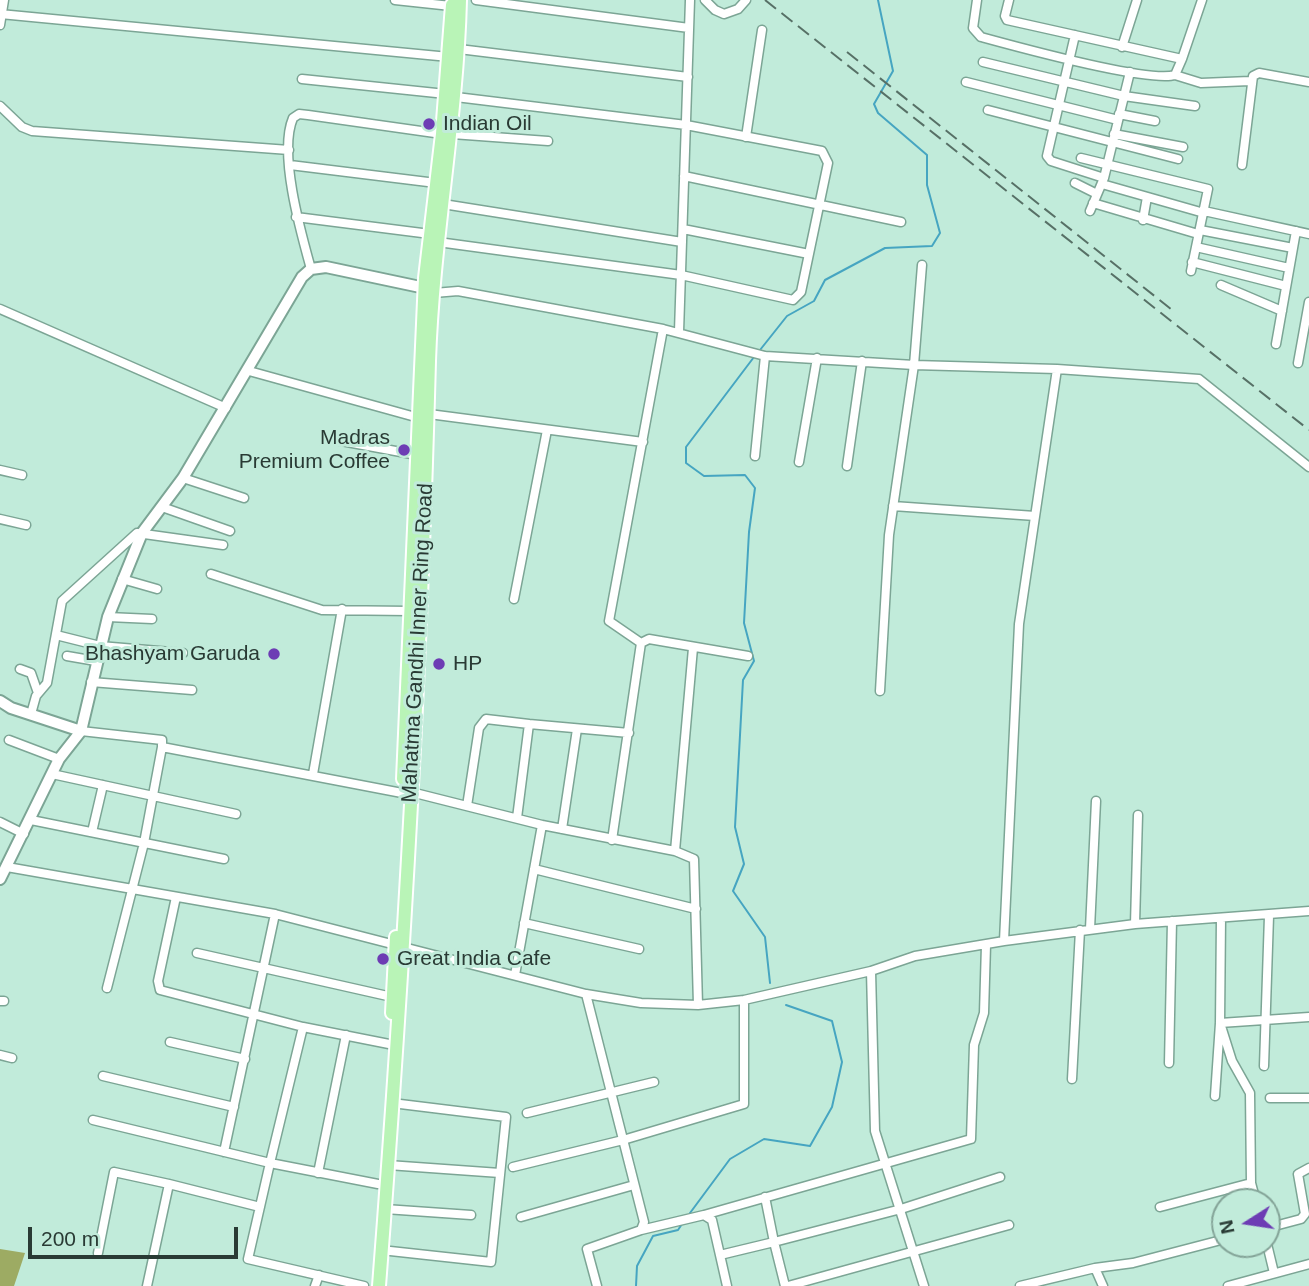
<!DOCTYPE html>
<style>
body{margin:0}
#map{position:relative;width:1309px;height:1286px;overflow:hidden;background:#c1ebda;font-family:Helvetica,sans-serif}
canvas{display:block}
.north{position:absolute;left:1211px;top:1188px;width:70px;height:70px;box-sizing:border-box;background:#c1ebda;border:2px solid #84a498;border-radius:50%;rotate:258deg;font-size:19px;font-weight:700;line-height:28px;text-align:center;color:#293a34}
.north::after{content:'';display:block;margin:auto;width:24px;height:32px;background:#6d3cb4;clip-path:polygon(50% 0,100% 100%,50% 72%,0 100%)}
.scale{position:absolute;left:28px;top:1227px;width:210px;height:32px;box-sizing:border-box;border:4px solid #293a34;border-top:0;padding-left:9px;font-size:21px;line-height:24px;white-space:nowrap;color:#293a34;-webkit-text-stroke:5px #c1ebda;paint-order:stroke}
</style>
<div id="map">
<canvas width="1309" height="1286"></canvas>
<div class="north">N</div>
<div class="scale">200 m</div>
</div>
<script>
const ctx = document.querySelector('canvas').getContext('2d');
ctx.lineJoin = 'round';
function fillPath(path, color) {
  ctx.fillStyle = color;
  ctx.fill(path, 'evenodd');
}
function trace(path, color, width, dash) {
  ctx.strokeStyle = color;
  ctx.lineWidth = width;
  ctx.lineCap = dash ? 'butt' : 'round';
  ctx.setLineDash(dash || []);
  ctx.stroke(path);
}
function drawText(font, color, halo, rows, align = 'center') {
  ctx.font = font + ' Helvetica,sans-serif';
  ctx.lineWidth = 6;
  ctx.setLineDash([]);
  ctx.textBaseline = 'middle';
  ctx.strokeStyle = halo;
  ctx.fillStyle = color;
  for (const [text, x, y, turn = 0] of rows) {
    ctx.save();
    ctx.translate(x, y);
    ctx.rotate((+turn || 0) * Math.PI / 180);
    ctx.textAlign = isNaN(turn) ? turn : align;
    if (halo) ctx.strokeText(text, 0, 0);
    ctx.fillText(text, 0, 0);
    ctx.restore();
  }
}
fillPath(new Path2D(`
 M0,1249l25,4 -11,33h-14z`), '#9dab63');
trace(new Path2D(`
 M760,350l27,-34 27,-15 11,-21 60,-32 47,-2 8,-13 -13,-48v-30l-49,-42 -4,-9 19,-33 -15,-71
 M754,357l-68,90v16l18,13 41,-1 10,13 -6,44 -5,91 10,38 -11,19 -8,147 9,37 -11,27 32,46 5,46
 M690,1213l40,-54 34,-20 46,7 22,-39 10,-45 -10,-41 -46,-16
 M636,1286l1,-20 16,-30 25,-6 4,-6`), '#46a5c1', 2);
const street = new Path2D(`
 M395,0l56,6
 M476,0l213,28
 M705,0l10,10 9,4 14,-5 8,-9
 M977,0l-4,28 8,9c33,9 167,46 194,38l7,-16
 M1009,0l-4,16 2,4 175,39 20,-59
 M0,14l449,43
 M0,25l4,-25
 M1075,35l-28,121 4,5 53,17
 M1122,47l15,-47
 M459,49l229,28
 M983,62l141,34 71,10
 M1175,75l26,8 49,-2
 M302,79l144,15
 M966,82l152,38
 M0,106l22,21 10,4 257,19
 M988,110l190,49
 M1119,114l36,7
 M452,134l96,7
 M1114,134l69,13
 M746,137l16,-107
 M1081,158l127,31 -17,82
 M290,165l146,18
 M1242,165l11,-89 6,-3 50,9
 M684,176l217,46
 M1075,183l22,11
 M1102,184l102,29
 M1093,203l105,31
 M443,204l239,38
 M1090,211l14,-33 26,-106
 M1204,211l105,23
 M296,217l134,17
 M1143,220l4,-23
 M683,229l126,25
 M1200,230l93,18
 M438,242l243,33 112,25 8,-8 27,-129 -6,-12 -136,-26 -230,-28
 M1196,247l93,21
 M1192,262l94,24
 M311,269c-10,-36 -33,-116 -18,-151l6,-4 9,1 134,19
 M1221,285l61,26
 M434,293l24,-2 205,38
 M0,309l226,99
 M679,332l11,-332
 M1276,344l20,-113
 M1298,363l11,-61
 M1057,369l142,10 110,88
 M249,371l170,47
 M429,414l214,28
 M336,440l81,15
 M755,456l10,-100
 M799,462l18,-104
 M847,466l15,-105
 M0,470l22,5
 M183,478l61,20
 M893,506l142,10
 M162,507l68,24
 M0,519l26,6
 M211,574l111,36 88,1
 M122,579l35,10
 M514,599l33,-169
 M108,617l44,2
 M56,635l44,11 83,7
 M641,643l-32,-22 54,-292 102,27 149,9 143,4 -38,255 -15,317
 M67,656l29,5
 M20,669l11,4 7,20
 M91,682l101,8
 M880,691l9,-156 25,-170 8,-100
 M31,714l5,-18 11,-13 15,-82 75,-68 86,12
 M529,724l100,9
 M81,731l81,9v7
 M9,740l50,19
 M52,774l184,40
 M313,774l29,-165
 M411,792l131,33
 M467,806l12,-78 7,-9 43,5 -12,94
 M31,820l193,39
 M0,822l24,12
 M562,829l15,-100
 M92,832l11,-47
 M612,840l29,-197 8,-4 99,17
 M675,851l18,-203
 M7,867l268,47 311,80 55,9 57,2 46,-5 127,-29 44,-15 89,-15 131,-17 174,-13
 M534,869l162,40
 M524,923l115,26
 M1135,924l3,-109
 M1090,929l6,-128
 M197,953l195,44
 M871,971l4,160 49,155
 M515,975l27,-150 133,26 19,8 4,146
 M107,988l37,-145 18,-96 240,46
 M586,994l58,228 -3,8 -54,19 10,37
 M0,1001h4
 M1220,1023l12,38 18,32 1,90 5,19
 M1220,1023l89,-6
 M303,1027l86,17
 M170,1042l75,17
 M0,1055l12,3
 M1169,1063l3,-142
 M1264,1066l5,-150
 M103,1076l131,31
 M1072,1079l8,-149
 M1215,1096l5,-73 1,-105
 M1270,1098h39
 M527,1113l127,-31
 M93,1120l177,43 33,-136 -143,-37 -2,-9 18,-84
 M224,1152l51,-238
 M388,1165l112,8
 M513,1167l110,-27 121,-36v-104
 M318,1173l28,-138
 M1160,1207l91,-24
 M385,1209l86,6
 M704,1215l267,-76 3,-94 10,-32 2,-68
 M521,1217l113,-32
 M1267,1228l34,-9 4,-5 -7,-40 11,-6
 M641,1230l63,-15 8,5 8,35 54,-13 -9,-45
 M1267,1244l7,29
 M381,1250l110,12 15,-145 -114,-14
 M98,1253l16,-81 55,12
 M720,1255l7,31
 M1095,1268l38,-5 92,-24
 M147,1286l22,-102 91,23
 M315,1286l4,-11
 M364,1286l-116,-27 22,-96 108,21
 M785,1286l-11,-44 127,-33 99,-32
 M788,1286l221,-61
 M1020,1286l75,-18 8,18
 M1228,1286l81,-22`);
const secondary = new Path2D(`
 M0,701l11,7 70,23
 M0,879l59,-120 22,-28 27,-114 34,-84 41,-55 119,-201 9,-8 15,-2 99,21`);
const primary = new Path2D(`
 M403,779l22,-501 17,-144 10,-129
 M392,1013l4,-76
 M379,1286c24,-308 42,-616 50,-925 4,-121 28,-240 31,-361`);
trace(street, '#7ca595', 11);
trace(secondary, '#7ca595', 14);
trace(primary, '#fff', 16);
trace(street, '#fff', 8);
trace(secondary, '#fff', 10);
trace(primary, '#b9f4b7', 12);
trace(new Path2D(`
 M765,0l544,430
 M847,52l329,261`), '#577066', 2, [14, 7]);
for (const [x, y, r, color] of [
 [429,124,7,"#6d3cb4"],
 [404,450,7,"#6d3cb4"],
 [274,654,7,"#6d3cb4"],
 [439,664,7,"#6d3cb4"],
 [383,959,7,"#6d3cb4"]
]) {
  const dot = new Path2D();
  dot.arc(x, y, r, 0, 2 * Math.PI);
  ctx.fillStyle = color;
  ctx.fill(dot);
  trace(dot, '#c1ebda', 2.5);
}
drawText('21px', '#293a34', '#c1ebda', [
 ["Indian Oil",443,124],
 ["Madras",390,438,"right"],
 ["Premium Coffee",390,462,"right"],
 ["Bhashyam Garuda",260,654,"right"],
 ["HP",453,664],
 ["Great India Cafe",397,959]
], 'left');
drawText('21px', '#293a34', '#c1ebda', [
 ["Mahatma Gandhi Inner Ring Road",418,643,-87]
]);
</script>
